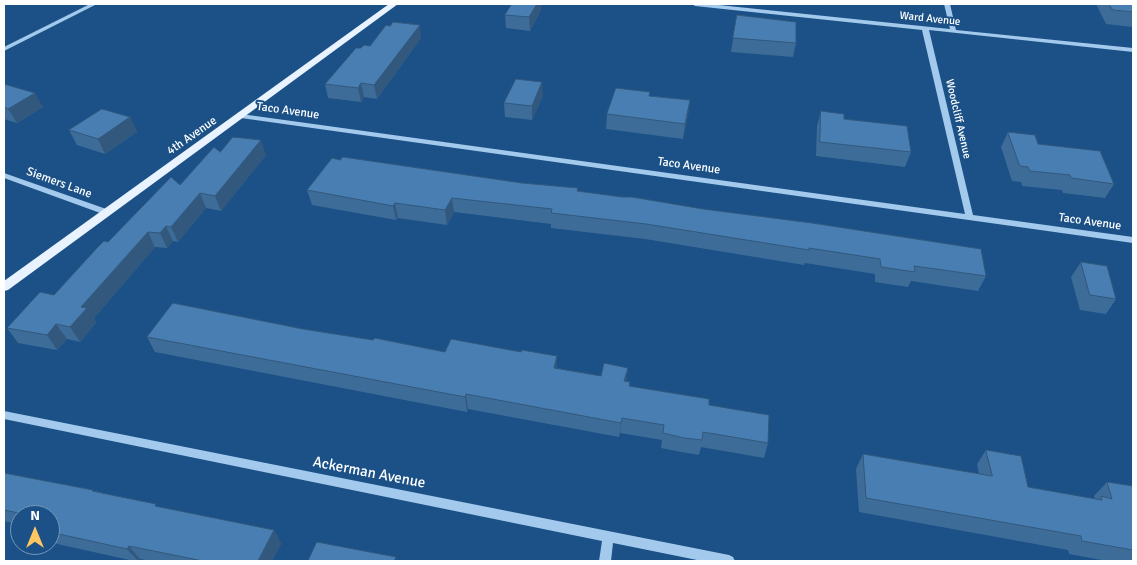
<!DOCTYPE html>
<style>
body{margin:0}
#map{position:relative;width:1137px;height:565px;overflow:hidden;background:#1b5187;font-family:Signika,sans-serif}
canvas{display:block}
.frame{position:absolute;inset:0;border:5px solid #fff;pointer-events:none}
.north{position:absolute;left:10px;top:505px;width:50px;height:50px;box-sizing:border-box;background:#1b5187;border:1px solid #7697b7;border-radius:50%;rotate:0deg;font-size:14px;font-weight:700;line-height:20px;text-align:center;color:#fff}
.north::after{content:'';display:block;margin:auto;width:18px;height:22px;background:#fdc660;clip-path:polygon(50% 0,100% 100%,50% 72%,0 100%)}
</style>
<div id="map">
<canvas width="1137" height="565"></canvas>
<div class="frame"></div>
<div class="north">N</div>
</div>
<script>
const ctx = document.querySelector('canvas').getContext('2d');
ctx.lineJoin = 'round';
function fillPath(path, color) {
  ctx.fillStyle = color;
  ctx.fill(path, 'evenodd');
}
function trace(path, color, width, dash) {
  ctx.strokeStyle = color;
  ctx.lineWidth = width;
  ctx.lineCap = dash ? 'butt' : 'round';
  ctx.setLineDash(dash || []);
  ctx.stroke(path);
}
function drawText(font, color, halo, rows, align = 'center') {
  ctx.font = font + ' Signika,sans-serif';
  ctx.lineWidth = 4;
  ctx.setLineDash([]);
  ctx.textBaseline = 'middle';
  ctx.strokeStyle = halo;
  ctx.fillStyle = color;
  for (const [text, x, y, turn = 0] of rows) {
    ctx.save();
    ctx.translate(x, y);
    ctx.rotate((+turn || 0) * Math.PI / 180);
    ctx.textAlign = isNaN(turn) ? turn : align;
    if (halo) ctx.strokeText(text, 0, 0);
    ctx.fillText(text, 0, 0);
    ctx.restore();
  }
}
fillPath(new Path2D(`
 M90,4h7l-93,47v-4z
 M692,4h17l241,25 -6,-25h6l6,26 177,18v4l-204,-22 44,185 160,22v6l-892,-125 -3,-2 3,-2 724,100 -43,-184 -227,-24z
 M4,173l105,37 1,2 -4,3 -3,-1 -99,-36z
 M4,411l725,144 4,2 2,4h-33l-89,-18 -2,18h-12l3,-20 -598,-122z`), '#a3c9ec');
fillPath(new Path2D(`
 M389,4h9l-390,286 -4,1v-10z`), '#e9f3ff');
fillPath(new Path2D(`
 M512,4h29v6l-11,21 -24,-3 -1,-13z
 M1096,4h37v23l-27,-3z
 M737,15l59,28 -3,14 -62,-5z
 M421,38l-44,61 -13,-2 -3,5 -33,-4 -3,-14 36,-36 9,-2z
 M4,84l39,23 -26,16 -13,-4z
 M543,96l-11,24 -27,-3 -1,-14z
 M650,96l40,4 -2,15 -5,24 -77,-10 1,-15z
 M821,111l23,8 67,33 -6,15 -89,-11 1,-30z
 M130,117l7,15 -32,22 -28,-9 -8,-15z
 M1008,132l30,12 76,40 -9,14 -42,-5 -1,-3 -40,-4 -1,-4 -9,-1 -11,-34z
 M220,152l46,3 -45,56 -15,-3 -28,34 -5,-1 -6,7 -12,-1 -61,71 2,5 -16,19 -13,-3 -10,11 -39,-7 -11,-15 47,-33 54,-53z
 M522,183l56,5v3l408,85 -8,15 -67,-10 -3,6 -33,-5v-8l-70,-11 -1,2 -159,-26 -94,-11v-4l-97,-12 -7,13 -49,-7 -2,2 -84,-15 -5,-15z
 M1081,262l35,37 -10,15 -26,-4 -9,-33z
 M303,329l142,23 112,16 44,8 27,-8 -2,14h4v5l79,18 59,38 -4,15 -63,-11 -2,8 -18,-3 -20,-4 1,-8 -42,-7 -1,4 -151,-28 -1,3 -312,-60 -8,-15z
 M986,450l42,37 67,12 -1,-3 13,-14 26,4v75h-26l-38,-7 -1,-4 -209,-38 -3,-43 7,-15 116,20 -2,-10z
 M4,473l91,18 64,16 115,23 7,14 -9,17h-122l-10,-2 -1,2h-5l-81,-18 -3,-3v-25h-30v10l-16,-4z`), '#3e6c99');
fillPath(new Path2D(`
 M537,4h4v6l-11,21 -1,-14z
 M420,25l1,13 -44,61 -3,-14z
 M542,82l1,14 -11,24v-14z
 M361,83l3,14 -3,5 -3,-14z
 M35,93l8,14 -26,16 -9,-14z
 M690,100l-2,15 -5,24 2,-15z
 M130,117l7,15 -32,22 -7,-15z
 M261,140l5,15 -45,56 -6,-15z
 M200,193l6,15 -28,34 -7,-15z
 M452,198l2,14 -7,13 -2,-15z
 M395,203l3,15 -2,2 -3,-14z
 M166,226l7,15 -6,7 -7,-15z
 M148,232l7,15 -61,71 2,5 -16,19 -10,-15 11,-20z
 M56,324l11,15 -10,11 -10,-15z
 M557,356v15l-3,-3z
 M628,368l-2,14 -2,-1z
 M466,394l2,15 -1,3 -2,-15z
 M622,418l-2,15 -1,4 2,-14z
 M274,530l7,14 -9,17h-14z
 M129,546l11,13 -1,2h-1l-11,-12z`), '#32587d');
const building = new Path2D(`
 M512,4h25l-8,13 -24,-2z
 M1109,4h24v8l-20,-2z
 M737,15l59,7v21l-63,-5z
 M393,22l27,3 -46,60 -13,-2 -3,5 -33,-4 31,-36h5l3,-3 6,1 16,-21 4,1z
 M516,79l26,3 -10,24 -28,-3z
 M4,84l31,9 -27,16 -4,-2z
 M616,88l34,4 -1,4 41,4 -5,24 -78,-10z
 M102,109l28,8 -32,22 -29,-9z
 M821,111l23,3v5l63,7 4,26 -91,-10z
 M1008,132l27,3 3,9 62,7 14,33 -43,-6 -1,-3 -40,-4 -2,-4 -8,-1z
 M233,137l28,3 -46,56 -15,-3 -29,34 -5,-1 -6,7 -12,-1 -67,75 6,1 -17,19 -14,-3 -9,11 -40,-7 33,-36 14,3 42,-46 8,-8 4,1 63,-65 9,8 34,-38 6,5z
 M343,157l179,26 56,5 -1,3 45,6h10l71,12 109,14 169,26 5,27 -72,-10 1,6 -34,-5 -1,-8 -71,-11v2l-163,-26 -95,-11 1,-4 -100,-11 -7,12 -50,-7 -2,3 -86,-16 25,-32 8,2z
 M1081,262l26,4 9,33 -26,-4z
 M173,303l130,26 70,11 2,-2 70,14 6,-13 70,13 1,-2 35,6 -3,12 47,8 3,-13 24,5 -4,13 6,1 -1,4 80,13v6l60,10 -1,28 -65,-11 -1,8 -18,-2 -21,-5 1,-8 -42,-7 -1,5 -155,-29 -1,3 -318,-60z
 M986,450l35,6 7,31 74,13 -1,-4 11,3 -5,-17 26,4v64l-51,-9 -1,-5 -215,-38 -3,-44 129,22z
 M4,473l89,17 -1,1 64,13 -1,2 119,24 -16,31h-55l-74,-15 -2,3 -77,-17v-17h-22l-24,-5z
 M317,542l79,15 -2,4h-86z`);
fillPath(building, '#487eb2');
trace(building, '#32587d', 1);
drawText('11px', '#fff', '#1b5187', [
 ["Ward Avenue",930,19,6],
 ["Woodcliff Avenue",958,119,77]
]);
drawText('12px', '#fff', '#1b5187', [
 ["Taco Avenue",288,111,8],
 ["4th Avenue",192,136,-35],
 ["Taco Avenue",689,166,8],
 ["Siemers Lane",59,183,20],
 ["Taco Avenue",1090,222,8]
]);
drawText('15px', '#fff', '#1b5187', [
 ["Ackerman Avenue",369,473,11]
]);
</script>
